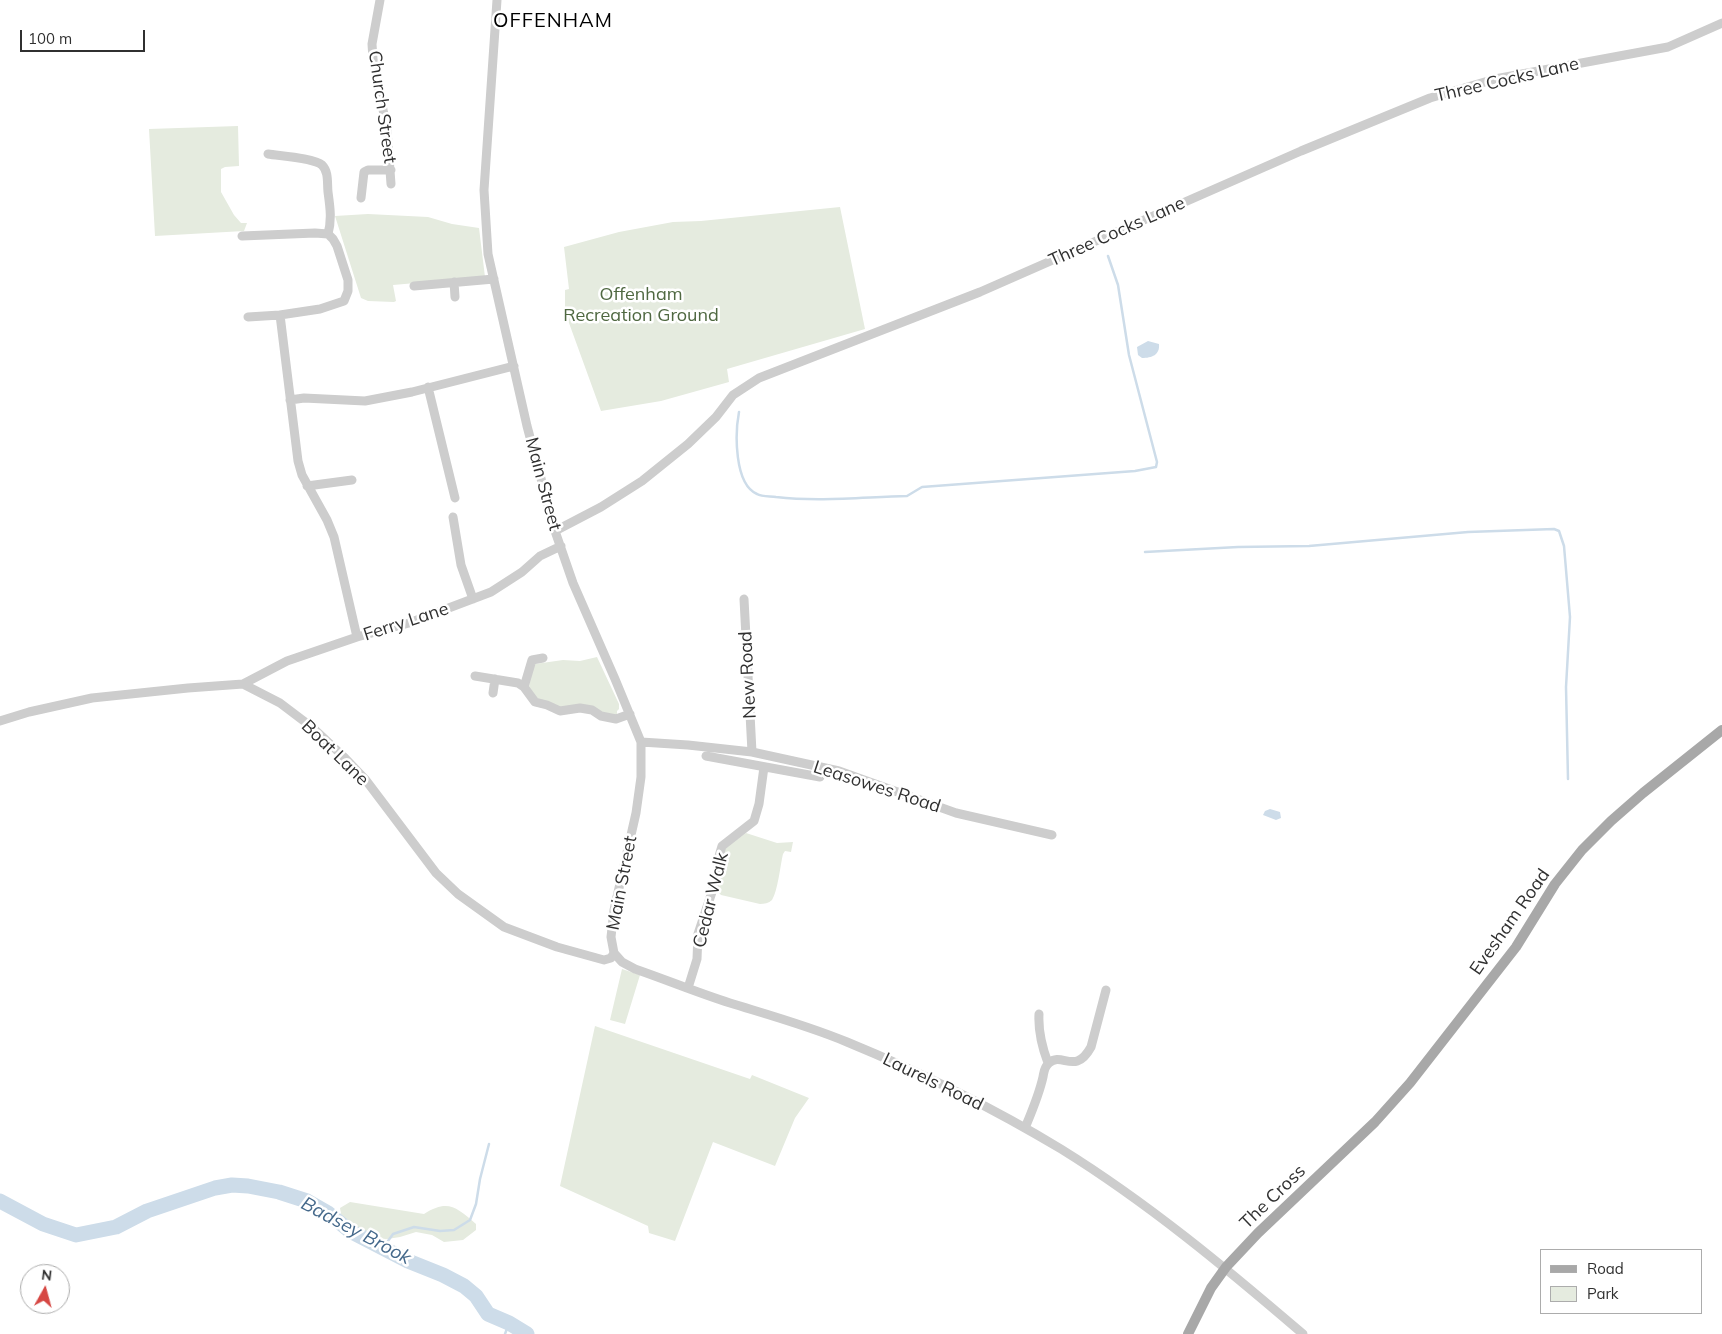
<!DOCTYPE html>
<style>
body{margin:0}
#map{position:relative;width:1722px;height:1334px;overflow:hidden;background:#fff;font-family:Mulish,sans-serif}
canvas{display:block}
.legend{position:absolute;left:1540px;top:1249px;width:162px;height:65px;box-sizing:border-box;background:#fff;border:1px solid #acacac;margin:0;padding:6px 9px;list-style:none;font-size:15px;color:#303030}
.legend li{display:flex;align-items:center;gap:10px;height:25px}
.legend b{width:25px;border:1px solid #acacac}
.north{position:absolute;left:20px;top:1264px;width:50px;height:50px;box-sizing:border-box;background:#fff;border:1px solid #acacac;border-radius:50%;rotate:7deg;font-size:14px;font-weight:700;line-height:20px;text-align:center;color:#303030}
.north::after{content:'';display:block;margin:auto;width:18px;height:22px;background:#d64743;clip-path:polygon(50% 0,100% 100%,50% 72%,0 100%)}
.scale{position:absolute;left:20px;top:30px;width:125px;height:22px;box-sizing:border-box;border:2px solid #303030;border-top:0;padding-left:6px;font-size:15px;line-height:18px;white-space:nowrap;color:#303030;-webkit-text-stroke:4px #fff;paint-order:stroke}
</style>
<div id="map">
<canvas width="1722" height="1334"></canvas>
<ul class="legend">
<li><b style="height:6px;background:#a8a8a8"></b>Road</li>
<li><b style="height:14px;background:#e5ebdf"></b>Park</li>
</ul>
<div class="north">N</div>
<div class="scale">100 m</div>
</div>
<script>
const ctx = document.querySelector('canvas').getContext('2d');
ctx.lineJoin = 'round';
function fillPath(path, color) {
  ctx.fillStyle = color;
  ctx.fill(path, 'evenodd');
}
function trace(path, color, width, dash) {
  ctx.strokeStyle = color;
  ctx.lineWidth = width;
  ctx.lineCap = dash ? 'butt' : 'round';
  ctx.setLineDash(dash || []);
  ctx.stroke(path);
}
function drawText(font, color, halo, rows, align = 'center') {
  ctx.font = font + ' Mulish,sans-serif';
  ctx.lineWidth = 5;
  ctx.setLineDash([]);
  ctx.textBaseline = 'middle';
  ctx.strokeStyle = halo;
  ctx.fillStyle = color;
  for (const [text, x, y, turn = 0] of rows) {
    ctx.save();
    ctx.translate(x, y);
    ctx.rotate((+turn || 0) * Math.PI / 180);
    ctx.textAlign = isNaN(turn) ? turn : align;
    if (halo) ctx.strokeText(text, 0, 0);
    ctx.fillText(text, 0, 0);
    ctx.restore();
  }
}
fillPath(new Path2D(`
 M238,126l1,40 -14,1 -4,2v23l13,23 7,8h6l-3,8 -89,5 -6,-107z
 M840,207l25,122 -138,40 2,13 -68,19 -60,10 -36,-99v-22l4,-1 -5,-42 55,-15 54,-10 28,-1z
 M368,214l60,3 24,7 27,4 6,49 -92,8 3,16 -2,1 -26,-1 -7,-3 -26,-82z
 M597,657l22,47v5l-2,2v3l-2,1c-20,-3 -75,-4 -85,-25 -3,-6 3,-20 5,-26l28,-4 17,1z
 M746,833l31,10 16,-1 -2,10 -6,-1 -2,3c-3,13 -5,36 -11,46 -3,3 -8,4 -12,4l-39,-9 -4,-4 4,-34 5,-10z
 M622,969l18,6 -15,49 -15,-4z
 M595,1026l155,53 2,-4 57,23 -14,20 -20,48 -62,-24 -38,99 -26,-8 -1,-7 -88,-40z
 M350,1202l74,12c24,-15 32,-7 52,10v6l-13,10 -19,2 -12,-7 -16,-3 -16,5 -19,3 -16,-6 -15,-7 -8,-8 -2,-11z`), '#e5ebdf');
fillPath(new Path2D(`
 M1148,341l11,3c1,11 -7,14 -17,14l-4,-3 -1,-8z
 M1270,809l10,3 1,6 -5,2 -13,-5 2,-4z`), '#cddce9');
trace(new Path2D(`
 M739,412c-4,21 -5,72 18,82 5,3 14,2 19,3 44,5 88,0 131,-1l15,-9 213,-16 21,-4 1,-5 -28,-107 -11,-70 -10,-29
 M1145,552l93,-5 71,-1 159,-14 86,-3 5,2 5,15 6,71 -4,70 2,92
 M383,1248l10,-14 21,-7 26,4 14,-1 16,-10 6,-16 4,-25 9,-35
 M505,1334l4,-11`), '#cddce9', 2.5);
trace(new Path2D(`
 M0,1201l43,23 33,11 40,-8 31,-16 68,-23 17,-3 16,1 31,6 28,9 21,12 22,18 58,30 35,14 21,11 12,10 12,18 21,9 18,11`), '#cddce9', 15);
trace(new Path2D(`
 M380,0l-8,44 1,15 14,71 4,54
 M497,0l-13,190 4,64 39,172 28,105 18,52 42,96 26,63v35l-5,36 -22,97 -3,27 3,16 8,9 13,7c32,11 63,24 95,34 39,12 79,23 117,39 73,30 146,66 214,107 87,54 165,119 242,185
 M268,154c12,2 46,4 54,11 7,7 5,18 6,27 2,15 4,27 0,42
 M361,198l3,-26 4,-2h23
 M242,236l73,-3 13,1 5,5 4,7 11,34v11l-4,10 -24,8 -40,6 18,146 4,14 25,45 7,17 23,100
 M454,282l1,15
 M414,286l80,-7
 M248,317l32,-2
 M428,387l27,111
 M290,400l14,-2 61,3 47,-9 102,-26
 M307,486l45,-6
 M453,517l8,48 12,34
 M555,531l46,-24 41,-26 46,-37 28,-27 17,-22 26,-17 221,-86 321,-141 129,-53 65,-19 173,-32 54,-24
 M744,599l8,153
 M475,676l43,7 6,4 11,15 12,3 13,6 20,-3 12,2 9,6 15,3 14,-5
 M243,684l44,-23 70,-24 52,-14 82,-31 31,-20 18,-16 21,-10
 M524,687l8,-27 11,-2
 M493,693l2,-14
 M0,721l29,-9 63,-14 96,-10 55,-4 37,19 33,25 32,30 20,21 71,94 22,21 46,33 53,20 47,13 7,-2 3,-5
 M641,742l47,3 64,7 87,19 117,42 96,22
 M706,756l114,21
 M688,988l9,-29 1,-25 19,-57 2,-21 3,-10 32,-25 5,-17 5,-37
 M1039,1014c-1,18 3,33 9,49
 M1025,1128c7,-17 14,-33 18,-51 1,-5 1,-10 6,-14 13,-12 26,13 42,-16l15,-57`), '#cdcdcd', 9);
trace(new Path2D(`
 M1188,1334l23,-46 15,-21 32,-34 117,-111 35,-39 106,-136 39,-63 27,-34 29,-29 32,-28 79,-63`), '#a8a8a8', 10);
drawText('18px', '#303030', '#fff', [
 ["Three Cocks Lane",1507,80,-13],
 ["Church Street",382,107,82],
 ["Three Cocks Lane",1117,232,-24],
 ["Main Street",543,484,75],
 ["Ferry Lane",406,622,-18],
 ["New Road",748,675,-93],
 ["Boat Lane",335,753,44],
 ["Leasowes Road",877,787,18],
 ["Main Street",622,883,-79],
 ["Cedar Walk",711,900,-76],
 ["Evesham Road",1510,922,-55],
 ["Laurels Road",933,1082,26],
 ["The Cross",1273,1197,-44]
]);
drawText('18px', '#4f6841', '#fff', [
 ["Offenham",641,295],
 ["Recreation Ground",641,316]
]);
drawText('italic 19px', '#45698b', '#fff', [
 ["Badsey Brook",356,1231,28]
]);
ctx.letterSpacing = '1px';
drawText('20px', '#000', '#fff', [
 ["OFFENHAM",553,21]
]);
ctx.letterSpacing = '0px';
</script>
